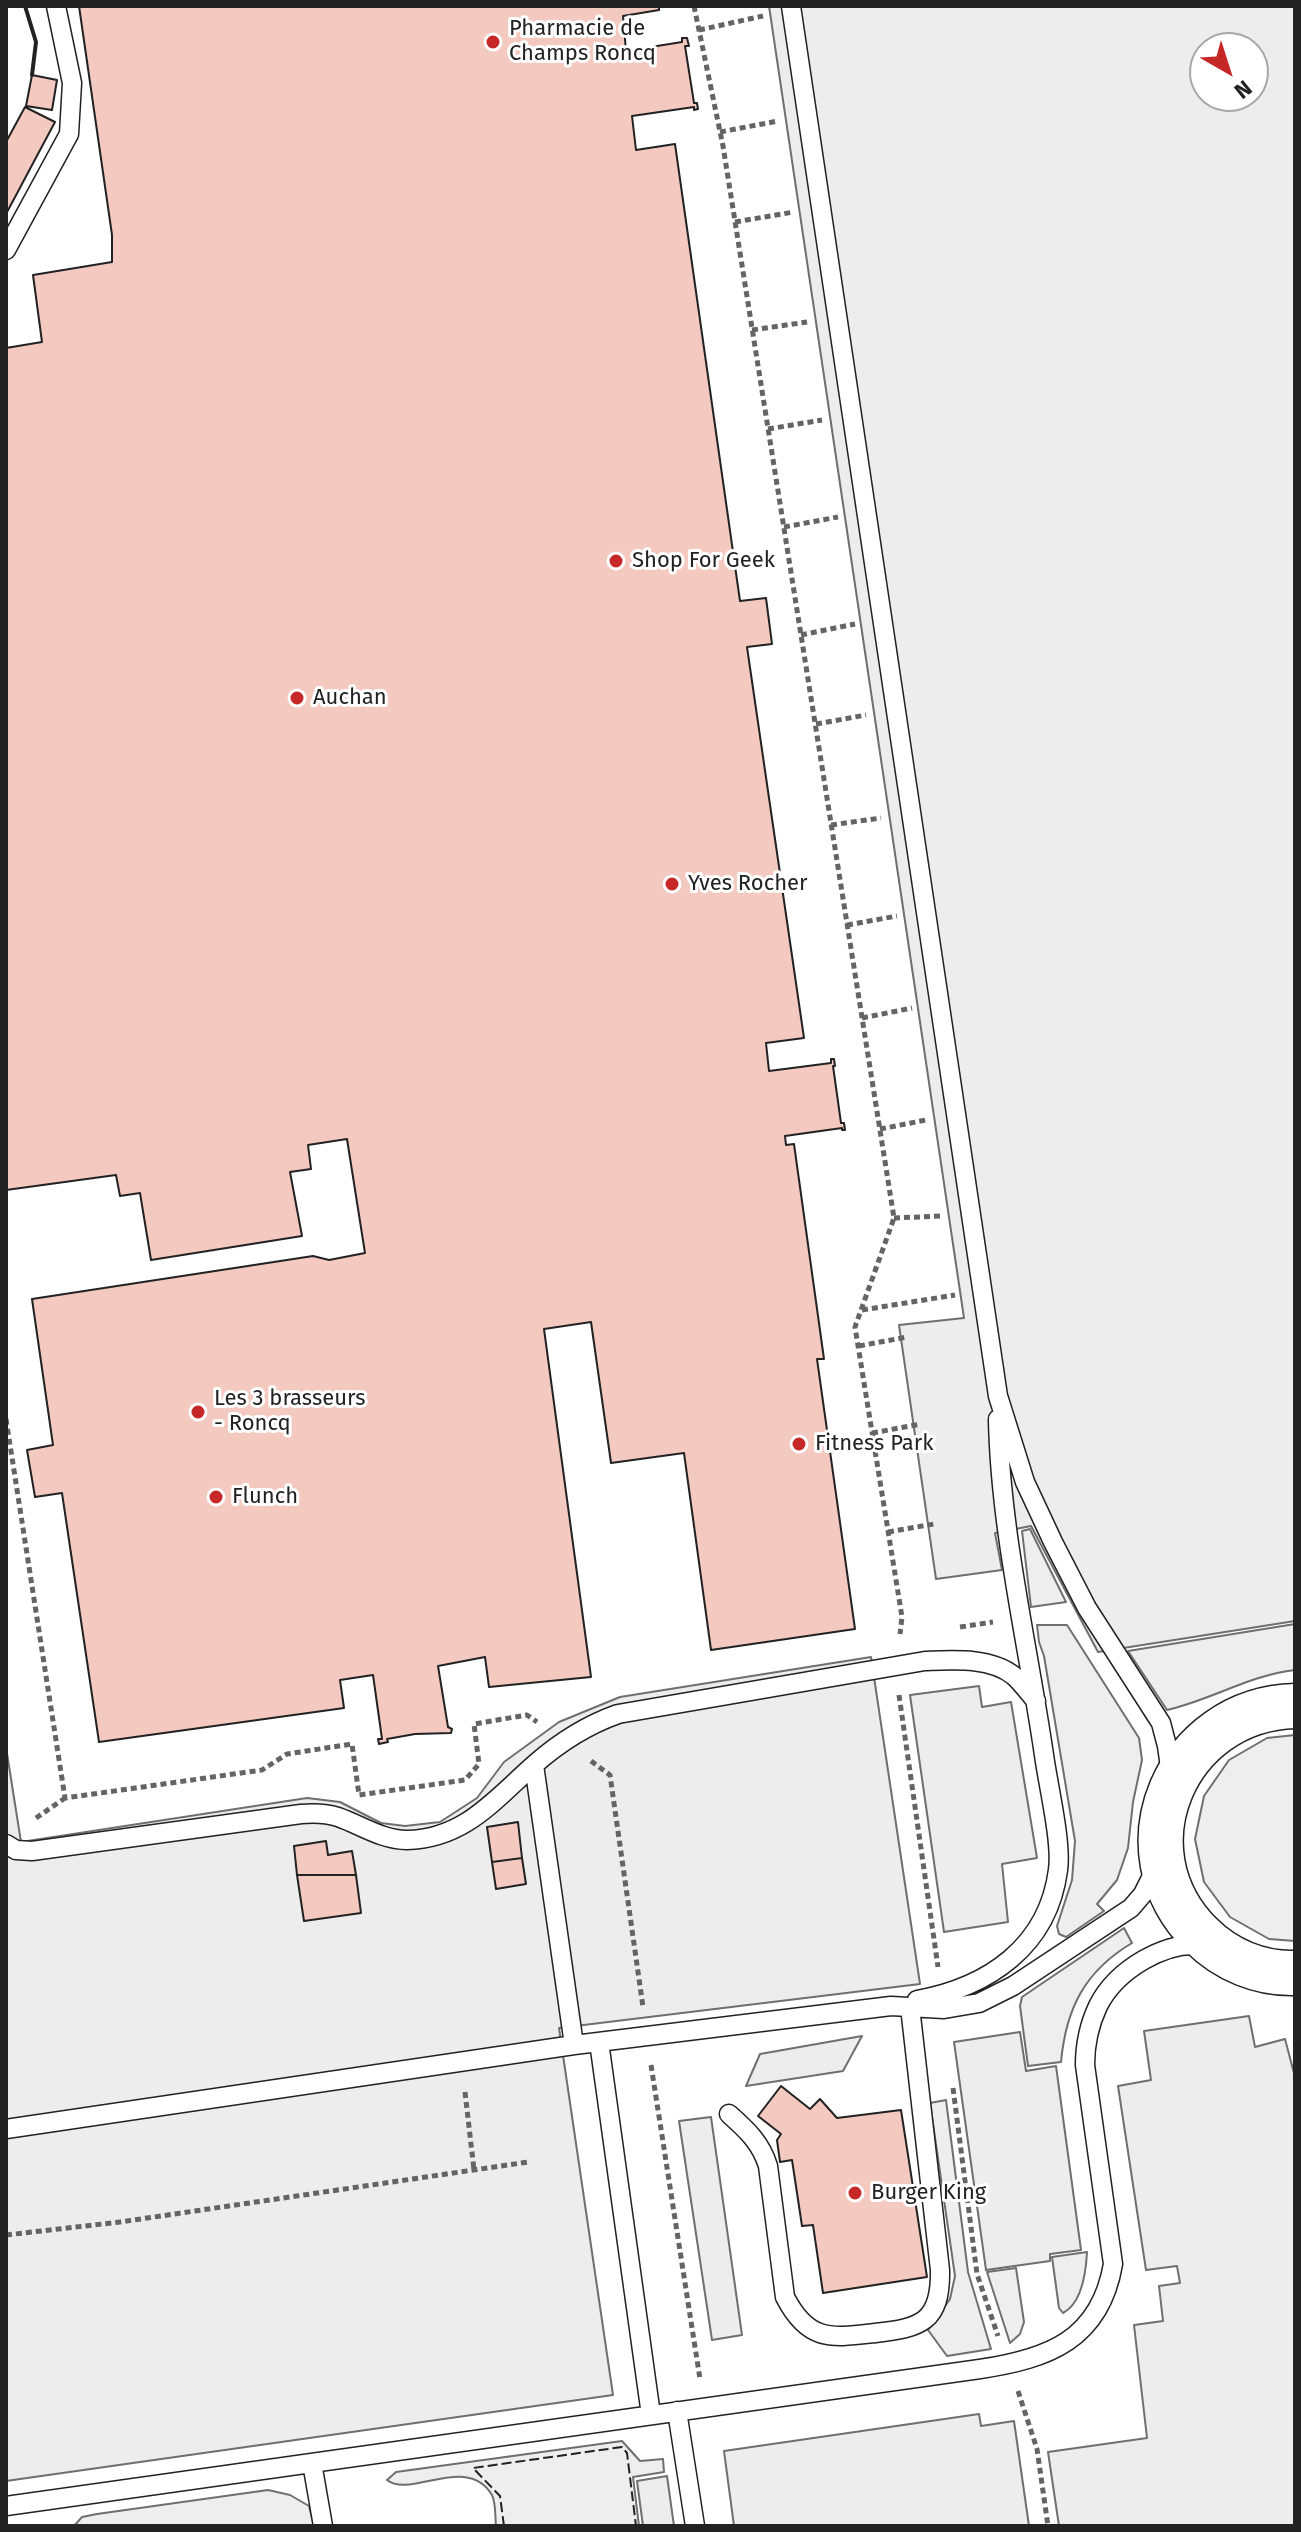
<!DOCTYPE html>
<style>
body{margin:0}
#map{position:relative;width:1301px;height:2532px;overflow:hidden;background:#fff;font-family:"Fira Sans",sans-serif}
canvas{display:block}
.frame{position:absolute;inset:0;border:8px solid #222;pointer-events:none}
.north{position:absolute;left:1189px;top:32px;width:80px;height:80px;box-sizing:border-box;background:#fff;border:2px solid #a7a7a7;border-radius:50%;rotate:141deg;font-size:22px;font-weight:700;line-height:32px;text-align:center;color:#222}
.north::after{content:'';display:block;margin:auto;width:28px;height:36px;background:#c62828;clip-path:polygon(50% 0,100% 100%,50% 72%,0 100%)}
</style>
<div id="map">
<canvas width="1301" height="2532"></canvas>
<div class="frame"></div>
<div class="north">N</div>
</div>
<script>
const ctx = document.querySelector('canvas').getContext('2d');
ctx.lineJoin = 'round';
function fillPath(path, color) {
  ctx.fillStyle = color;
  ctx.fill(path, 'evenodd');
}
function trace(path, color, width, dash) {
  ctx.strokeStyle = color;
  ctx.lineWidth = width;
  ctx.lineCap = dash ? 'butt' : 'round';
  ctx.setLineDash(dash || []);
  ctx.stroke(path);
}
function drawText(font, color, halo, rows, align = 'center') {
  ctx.font = font + ' "Fira Sans",sans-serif';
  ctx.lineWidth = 6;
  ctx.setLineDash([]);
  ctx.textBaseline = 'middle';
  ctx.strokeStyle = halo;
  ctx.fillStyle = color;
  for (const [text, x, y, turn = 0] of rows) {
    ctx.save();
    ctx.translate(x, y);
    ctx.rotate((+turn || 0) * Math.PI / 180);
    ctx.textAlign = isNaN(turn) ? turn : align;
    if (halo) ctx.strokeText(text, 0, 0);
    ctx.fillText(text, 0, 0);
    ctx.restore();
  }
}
const green = new Path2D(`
 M1030,1529l36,73 -35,5 -9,-76z
 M1295,1624v46c-45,5 -84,30 -128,40l-39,-59z
 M1067,1625l72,113 3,22 -9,42 -5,46 -11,32 -20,24 7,7 -38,26 -7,-3 -2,-8 15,-46 3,-39 -31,-185 -5,-14 -2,-17z
 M1295,1735v206l-26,-2 -39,-22 -26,-35 -9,-43 9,-43 25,-36 38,-22z
 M1124,1928l8,15c-47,28 -66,65 -71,119l-33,4 -8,-60 2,-9z
 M946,2100l22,172 23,77 -44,7 -19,-26 22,-31 5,-23 -25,-173z
 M1087,2252c-1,20 -5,51 -24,61l-4,-5 -7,-51z
 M1016,2268l8,54 -4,12 -10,9 -23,-71z
 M622,2441l18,20 23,-2 1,13 -31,5 6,49h-143c-1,-9 0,-23 -4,-31 -25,-42 -82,4 -105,-15l9,-8z
 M268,2490l22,5 19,11 5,20h-240l8,-9 15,-3z`);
fillPath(green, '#eee');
trace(green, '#6f6f6f', 2);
const parking = new Path2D(`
 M769,6h526v1615l-197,31 -67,-126 -36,7 7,37 -66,9 -37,-254 65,-7zM1205,48h48v48h-48z
 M871,1657l49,327 -361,44 54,367 -607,86v-734l15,95 286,-44 33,4 41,21 24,3 35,-4 37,-24 27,-36 55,-40 61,-25z
 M979,1686l3,21 29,-5 26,156 -35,6 6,58 -64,10 -34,-237z
 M1249,2016l6,31 30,-8 10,38v449h-236l-11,-74 99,-14 -13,-113 29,-4 -4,-35 21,-3 -3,-17 -31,4 -28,-184 33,-6 -7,-49z
 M1020,2032l6,39 30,-5 25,184 -31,4v7l-64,9 -32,-228z
 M862,2036l-19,35 -97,15 14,-32z
 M711,2117l31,218 -30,5 -33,-219z
 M979,2414l2,12 33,-5 15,105h-295l-10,-75z
 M667,2476l7,50h-31l-6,-45z`);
fillPath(parking, '#ededed');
trace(parking, '#6f6f6f', 2);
const building = new Path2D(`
 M79,6h580v4l-36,6 3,35 56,-9v-4h5l2,8h-4l9,57h3l1,6 -4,1v-3l-62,9 4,34 39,-6 65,457 26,-3 6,46 -25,3 57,391 -38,5 3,28 62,-8v-4h3l1,7h-2l8,57h3l1,7h-3v-2l-57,8 1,9 8,-1 30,215h-7l38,270 -144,21 -27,-197 -73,10 -20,-141 -47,7 47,348 -102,10 -4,-30 -47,9 10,61 4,2 -1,4 -36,1 -28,5 1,3 -9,2 -1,-5h4l-9,-64 -33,5 4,28 -245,34 -37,-249 -27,4 -8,-47 26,-5 -21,-146 281,-43 16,4 36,-7 -18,-114 -39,6 3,24 -21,3 12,64 -151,24 -11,-67 -20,3 -4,-21 -110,15v-842l36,-6 -9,-67 79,-13v-27z
 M32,75l25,5 -5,30 -26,-4z
 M25,107l30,15 -49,92v-72z
 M518,1822l4,36 -30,4 -5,-35z
 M326,1841l2,14 24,-4 4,24h-59l-3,-29z
 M522,1858l4,26 -30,5 -4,-27z
 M297,1875h59l5,38 -57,8z
 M781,2086l29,23 10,-10 17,19 64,-8 26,167 -104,16 -10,-68 -11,1 -10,-66 -12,2 -3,-22 4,-6 -23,-18z`);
fillPath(building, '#f3c9c0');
trace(building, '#222', 2);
const lane = new Path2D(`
 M791,6l207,1390 27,86 28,60 34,66 74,115 6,23 4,28
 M6,250l63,-116 3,-51 -16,-77
 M534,1765l40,280
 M6,1844l10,6 16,1 269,-37c13,-1 25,-1 37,3 23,8 44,23 69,23 58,-1 89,-42 128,-76 25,-22 52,-39 83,-50l307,-53c28,-1 66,-4 89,15 8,7 15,17 22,25
 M917,2000c71,-13 131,-53 141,-130 4,-28 -10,-85 -14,-115 -16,-110 -44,-226 -46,-336
 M599,2042l52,373
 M729,2114c18,16 32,29 39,52l17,131c23,45 46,41 90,36 46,-5 66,-11 65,-63l-30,-263
 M6,2129l568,-84 317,-39 53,3 35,-6 34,-17 118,-78 12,-14 14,-28
 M677,2411l18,115
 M312,2463l11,63
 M6,2506l974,-137c68,-10 120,-29 133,-105l-28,-199c0,-21 4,-40 13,-59 18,-36 68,-67 108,-60`);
const secondary = new Path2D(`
 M1295,1706c-119,3 -180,144 -94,229 25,25 59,39 94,38`);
trace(lane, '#222', 21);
trace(secondary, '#222', 47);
trace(new Path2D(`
 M694,6l29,140 171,1072 -39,109 47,290 -2,17
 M699,30l64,-14
 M720,132l58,-11
 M735,222l59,-10
 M752,330l55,-8
 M768,429l54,-9
 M784,527l54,-10
 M801,635l54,-11
 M816,724l50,-9
 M831,825l50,-7
 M847,925l50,-9
 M862,1018l50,-10
 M880,1129l46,-9
 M894,1218l47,-2
 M862,1310l93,-15
 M859,1346l48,-9
 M6,1419l59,379 197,-28 25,-16 65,-10 7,51 106,-15 14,-16 -5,-40 53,-9 10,7
 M872,1433l49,-9
 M888,1532l46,-8
 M960,1627l33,-5
 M899,1695l39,272
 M591,1761l19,14 33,232
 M36,1818l29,-20
 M651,2065l49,314
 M953,2088l24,186 21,62
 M465,2092l9,78
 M6,2235l114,-13 408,-60
 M1018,2391l19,58 11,77`), '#646464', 5, [6, 4]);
trace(lane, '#fff', 18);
trace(secondary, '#fff', 44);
trace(new Path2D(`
 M504,2526l-4,-30 -27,-28 149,-21 5,6 9,73`), '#222', 2, [10, 4]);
trace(new Path2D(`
 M25,6l11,36 -4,33`), '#222', 4);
trace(new Path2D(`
 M1295,6v15`), '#c62828', 2, [28, 6, 4, 6]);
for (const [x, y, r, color] of [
 [493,42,8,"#c62828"],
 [616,561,8,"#c62828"],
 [297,698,8,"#c62828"],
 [672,884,8,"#c62828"],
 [198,1412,8,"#c62828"],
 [799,1444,8,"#c62828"],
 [216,1497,8,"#c62828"],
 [855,2193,8,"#c62828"]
]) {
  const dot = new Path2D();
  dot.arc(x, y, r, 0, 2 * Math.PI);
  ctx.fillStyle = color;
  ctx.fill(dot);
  trace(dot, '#fff', 3);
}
drawText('22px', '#222', '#fff', [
 ["Pharmacie de",509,29],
 ["Champs Roncq",509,54],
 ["Shop For Geek",632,561],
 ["Auchan",313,698],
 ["Yves Rocher",688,884],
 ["Les 3 brasseurs",214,1399],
 ["- Roncq",214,1424],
 ["Fitness Park",815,1444],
 ["Flunch",232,1497],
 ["Burger King",871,2193]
], 'left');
</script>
